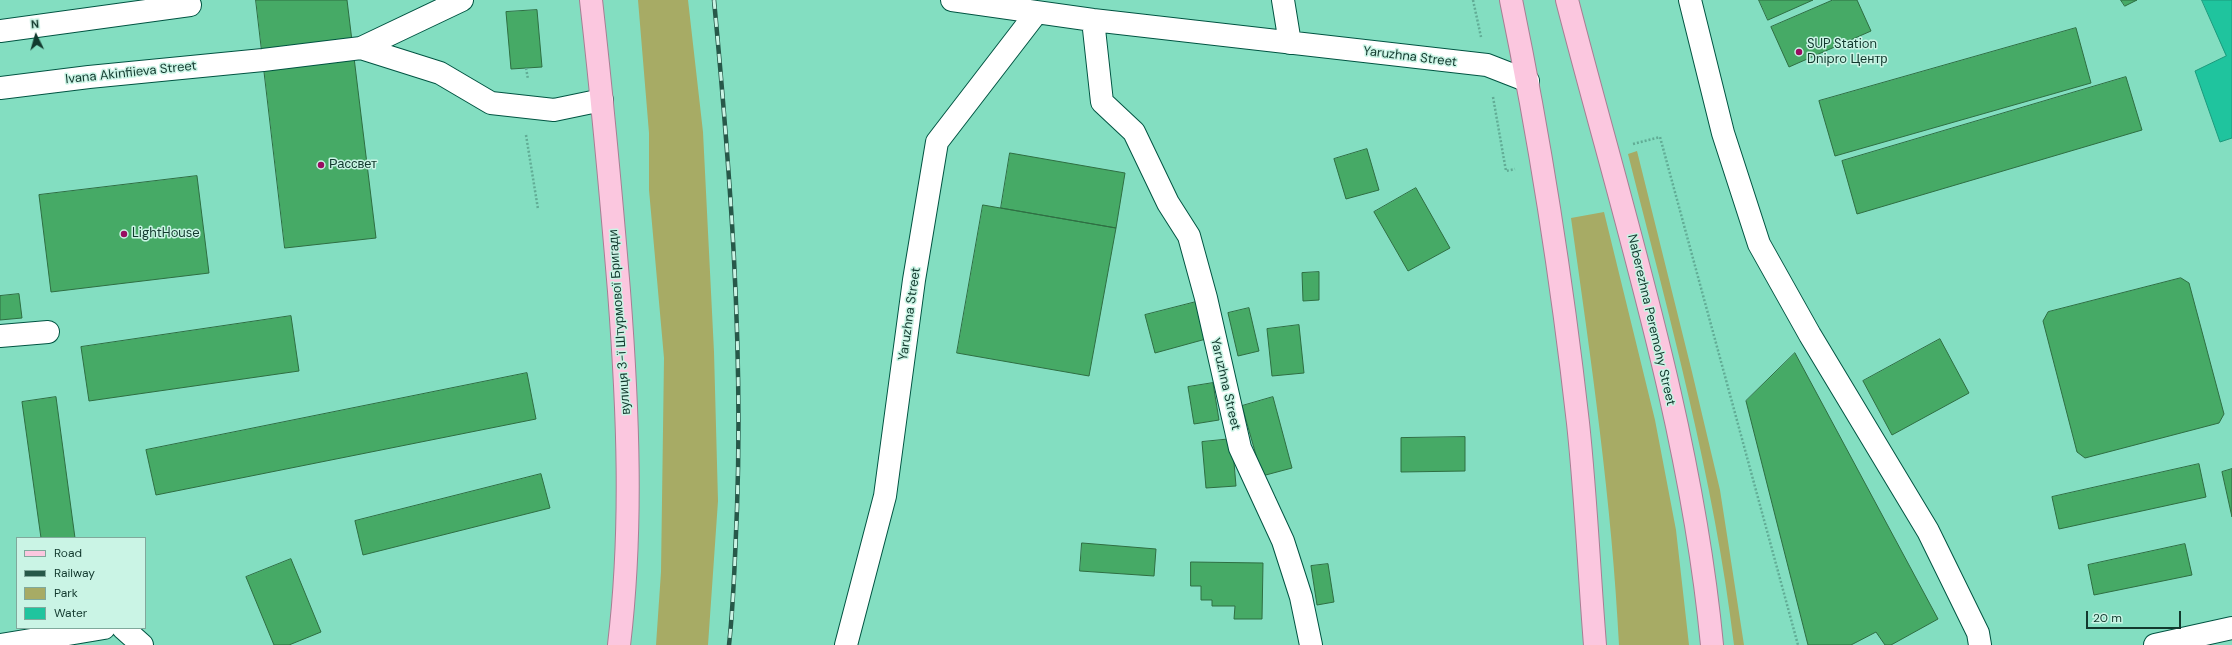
<!DOCTYPE html>
<meta charset="utf-8">
<style>
body{margin:0}
#map{position:relative;width:2232px;height:645px;overflow:hidden;background:#83dec1;font-family:"DM Sans",sans-serif}
canvas{display:block}
.legend{position:absolute;left:16px;top:537px;width:130px;height:92px;box-sizing:border-box;background:#caf4e5;border:1px solid #80a99c;margin:0;padding:5px 7px;list-style:none;font-size:12px;color:#12392e}
.legend li{display:flex;align-items:center;gap:8px;height:20px}
.legend b{width:20px;border:1px solid #80a99c}
.north{position:absolute;left:16px;top:16px;width:40px;height:40px;-webkit-text-stroke:3px #caf4e5;paint-order:stroke;rotate:355deg;font-size:11px;font-weight:700;line-height:16px;text-align:center;color:#12392e}
.north::after{content:'';display:block;margin:auto;width:14px;height:18px;background:#12392e;clip-path:polygon(50% 0,100% 100%,50% 72%,0 100%)}
.scale{position:absolute;left:2086px;top:611px;width:95px;height:18px;box-sizing:border-box;border:2px solid #12392e;border-top:0;padding-left:5px;font-size:12px;line-height:14px;white-space:nowrap;color:#12392e;-webkit-text-stroke:3px #caf4e5;paint-order:stroke}
</style>
<div id="map">
<canvas width="2232" height="645"></canvas>
<ul class="legend">
<li><b style="height:5px;background:#fbc7df"></b>Road</li>
<li><b style="height:5px;background:#275849"></b>Railway</li>
<li><b style="height:11px;background:#a7ab65"></b>Park</li>
<li><b style="height:11px;background:#1fc49e"></b>Water</li>
</ul>
<div class="north">N</div>
<div class="scale">20 m</div>
</div>
<script>
const ctx = document.querySelector('canvas').getContext('2d');
ctx.lineJoin = 'round';
function fillPath(path, color) {
  ctx.fillStyle = color;
  ctx.fill(path, 'evenodd');
}
function trace(path, color, width, dash) {
  ctx.strokeStyle = color;
  ctx.lineWidth = width;
  ctx.lineCap = dash ? 'butt' : 'round';
  ctx.setLineDash(dash || []);
  ctx.stroke(path);
}
function drawText(font, color, halo, rows, align = 'center') {
  ctx.font = font + ' "DM Sans",sans-serif';
  ctx.lineWidth = 3;
  ctx.setLineDash([]);
  ctx.textBaseline = 'middle';
  ctx.strokeStyle = halo;
  ctx.fillStyle = color;
  for (const [text, x, y, turn = 0] of rows) {
    ctx.save();
    ctx.translate(x, y);
    ctx.rotate((+turn || 0) * Math.PI / 180);
    ctx.textAlign = isNaN(turn) ? turn : align;
    if (halo) ctx.strokeText(text, 0, 0);
    ctx.fillText(text, 0, 0);
    ctx.restore();
  }
}
fillPath(new Path2D(`
 M638,0h50l15,132 11,220 4,149 -10,144h-52l5,-73 3,-214 -15,-168v-57z
 M1637,151l55,221 28,118 24,155h-10c-20,-167 -65,-329 -106,-491z
 M1604,212l51,208 21,110 13,115h-70c-7,-143 -28,-285 -48,-427z`), '#a7ab65');
const water = new Path2D(`
 M2202,0h30v138l-12,4 -25,-71 31,-15z`);
fillPath(water, '#1fc49e');
trace(water, '#1b9a7c', 1);
const building = new Path2D(`
 M256,0h91l29,238 -91,10z
 M1759,0h54l-45,20z
 M1833,0h24l14,31 -82,36 -18,-40z
 M2121,0h16l-12,6z
 M537,10l5,57 -31,2 -5,-57z
 M2076,28l15,55 -256,73 -16,-55z
 M2126,77l16,53 -285,84 -15,-53z
 M1367,149l12,41 -33,9 -12,-40z
 M1010,153l115,20 -9,55 -115,-20z
 M197,176l12,97 -158,19 -12,-97z
 M1416,188l34,60 -42,23 -34,-59z
 M983,205l133,23 -27,148 -132,-23z
 M1319,272v28l-16,1 -1,-28z
 M2181,278l8,5 35,131 -5,9 -134,35 -8,-6 -34,-131 5,-9z
 M19,294l3,24 -22,2v-24z
 M1196,302l10,37 -51,14 -10,-38z
 M1249,308l10,43 -21,5 -10,-43z
 M291,316l8,55 -210,30 -8,-54z
 M1299,325l5,48 -32,3 -5,-47z
 M1940,339l29,54 -77,42 -29,-54z
 M1795,353l143,266 -47,26h-6l-9,-13 -25,13h-43l-62,-244z
 M527,373l9,46 -380,76 -10,-45z
 M1213,383l6,37 -25,4 -6,-37z
 M56,397l19,141h-34l-19,-136z
 M1273,397l19,71 -30,8 -20,-70z
 M1465,437v34l-64,1v-34z
 M1232,439l4,47 -30,2 -4,-46z
 M2199,464l7,33 -147,32 -7,-32z
 M2232,469v48l-10,-45z
 M541,474l9,34 -187,47 -8,-34z
 M1082,543l74,6 -2,27 -74,-5z
 M2185,544l7,31 -98,20 -6,-30z
 M291,559l30,73 -32,13h-15l-28,-68z
 M1191,562l72,1 -1,56h-28l1,-13h-23v-6h-11v-14h-10z
 M1328,564l6,38 -17,3 -6,-39z`);
fillPath(building, '#46aa66');
trace(building, '#2e6e42', 1);
const minor = new Path2D(`
 M952,0l141,20 394,45 41,16
 M1283,0l7,43
 M1690,0l33,133 36,111 51,91 118,196 50,102 2,12
 M1093,20l9,82 32,30 34,71 21,33 17,62 34,150 43,93 18,56 10,48
 M0,31l190,-26
 M361,48l79,25 51,30 63,7 48,-10
 M0,88l89,-11 174,-17 98,-12 101,-48
 M0,336l48,-4
 M123,628l19,17
 M1,645l103,-17
 M846,645l39,-149 29,-216 23,-138 100,-130
 M2155,645l77,-17`);
const major = new Path2D(`
 M591,0c11,97 20,194 28,291 9,118 14,237 0,354
 M1511,0c29,140 51,281 67,423 8,74 11,148 17,222
 M1567,0c55,213 124,425 145,645`);
trace(minor, '#005442', 24);
trace(major, '#a87d93', 24);
trace(new Path2D(`
 M1473,0l8,37
 M526,68l2,11
 M1493,97l13,74 9,-2
 M526,135l12,74
 M1633,144l27,-7 138,508`), '#61ac95', 2.5, [2, 2]);
trace(minor, '#fff', 22);
trace(major, '#fbc7df', 22);
const rail = new Path2D(`
 M714,0c16,170 29,338 23,509 -2,45 -3,91 -8,136`);
trace(rail, '#275849', 4.5);
trace(rail, '#caf4e5', 3, [9]);
for (const [x, y, r, color] of [
 [1799,52,4,"#980d61"],
 [321,165,4,"#980d61"],
 [124,234,4,"#980d61"]
]) {
  const dot = new Path2D();
  dot.arc(x, y, r, 0, 2 * Math.PI);
  ctx.fillStyle = color;
  ctx.fill(dot);
  trace(dot, '#caf4e5', 1.5);
}
drawText('13px', '#12392e', '#caf4e5', [
 ["SUP Station",1807,45],
 ["Dnipro Центр",1807,60],
 ["Рассвет",329,165],
 ["LightHouse",132,234]
], 'left');
drawText('13px', '#12392e', '#caf4e5', [
 ["Yaruzhna Street",1410,57,7],
 ["Ivana Akinfiieva Street",131,73,-6],
 ["Yaruzhna Street",910,314,-82],
 ["Naberezhna Peremohy Street",1651,320,77],
 ["вулиця 3-ї Штурмової Бригади",620,322,-94],
 ["Yaruzhna Street",1225,384,77]
]);
</script>
